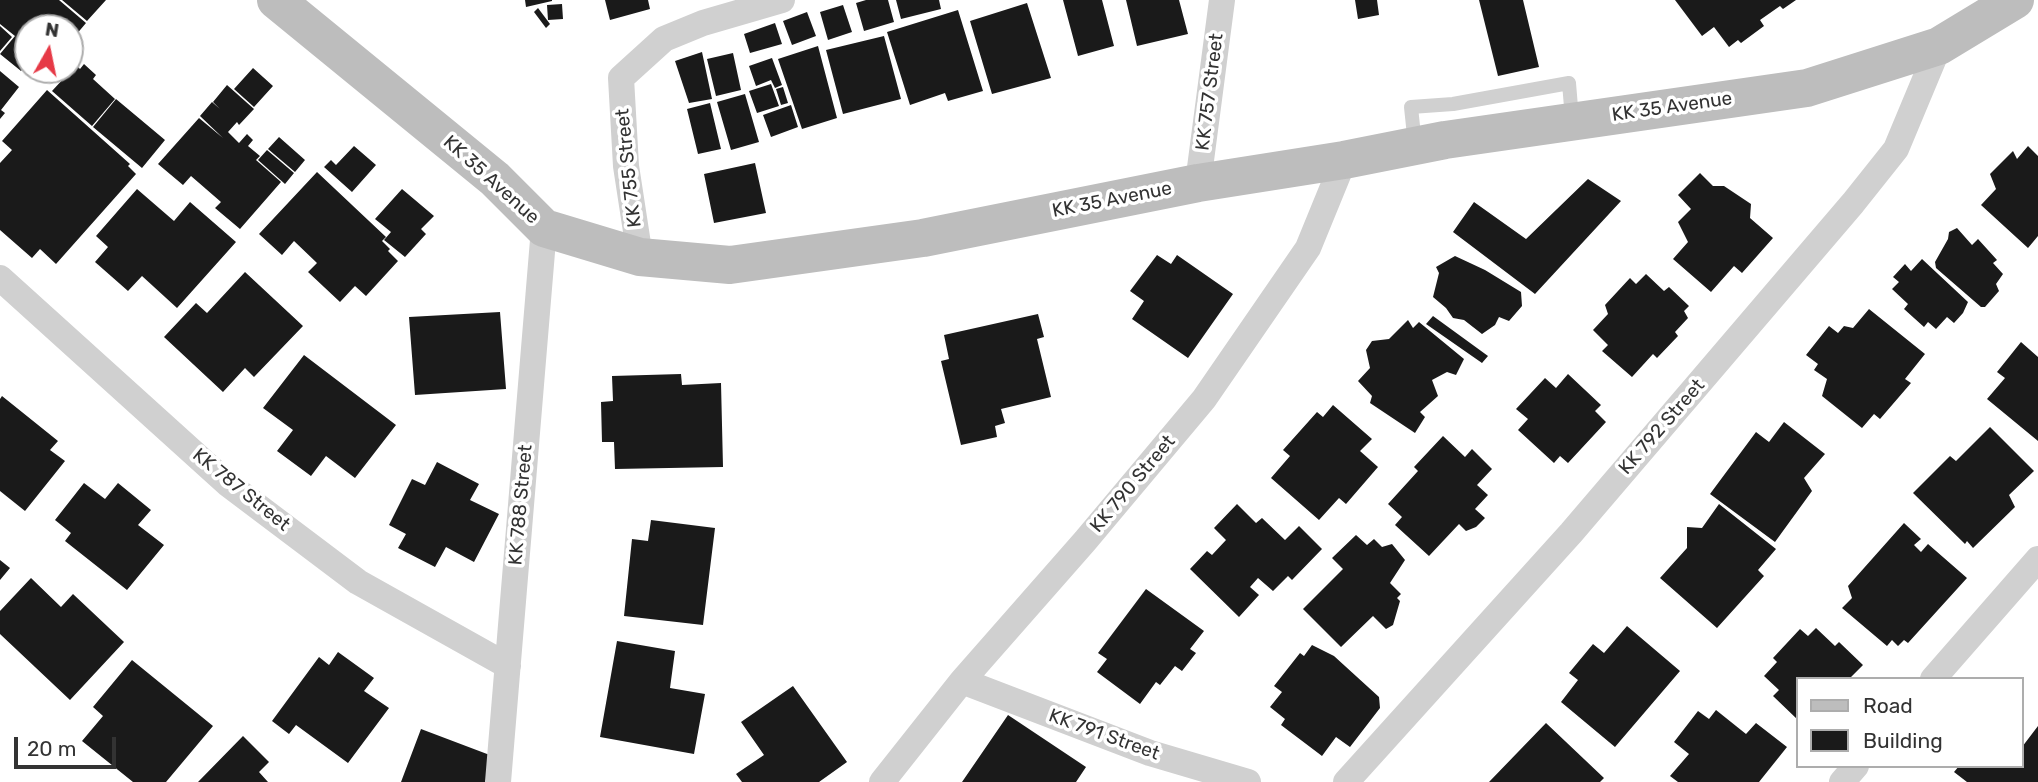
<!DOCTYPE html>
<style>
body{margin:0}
#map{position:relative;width:2038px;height:782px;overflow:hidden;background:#fff;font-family:Rubik,sans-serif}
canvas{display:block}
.legend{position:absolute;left:1796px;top:677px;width:228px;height:91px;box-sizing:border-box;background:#fff;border:2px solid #adadad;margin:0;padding:9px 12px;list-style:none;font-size:21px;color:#333}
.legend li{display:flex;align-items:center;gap:14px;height:35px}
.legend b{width:35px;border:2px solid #adadad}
.north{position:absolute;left:14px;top:14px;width:70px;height:70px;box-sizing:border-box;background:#fff;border:2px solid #adadad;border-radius:50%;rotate:9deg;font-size:19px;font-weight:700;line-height:28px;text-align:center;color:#333}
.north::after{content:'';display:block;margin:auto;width:24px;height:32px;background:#e63946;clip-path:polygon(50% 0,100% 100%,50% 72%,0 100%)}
.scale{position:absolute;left:14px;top:737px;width:102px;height:32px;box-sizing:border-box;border:4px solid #333;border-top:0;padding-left:9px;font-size:21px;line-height:24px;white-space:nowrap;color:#333;-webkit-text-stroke:5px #fff;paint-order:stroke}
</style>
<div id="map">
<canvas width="2038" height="782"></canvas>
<ul class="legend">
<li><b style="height:9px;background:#bdbdbd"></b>Road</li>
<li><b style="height:19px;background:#1a1a1a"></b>Building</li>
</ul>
<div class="north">N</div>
<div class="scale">20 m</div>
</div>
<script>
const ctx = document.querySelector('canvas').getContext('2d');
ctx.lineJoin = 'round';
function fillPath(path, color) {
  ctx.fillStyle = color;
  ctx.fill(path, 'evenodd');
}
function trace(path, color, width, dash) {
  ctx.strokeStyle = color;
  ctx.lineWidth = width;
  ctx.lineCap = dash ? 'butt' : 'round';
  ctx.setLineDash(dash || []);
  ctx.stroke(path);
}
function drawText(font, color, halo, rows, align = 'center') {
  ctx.font = font + ' Rubik,sans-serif';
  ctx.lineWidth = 7;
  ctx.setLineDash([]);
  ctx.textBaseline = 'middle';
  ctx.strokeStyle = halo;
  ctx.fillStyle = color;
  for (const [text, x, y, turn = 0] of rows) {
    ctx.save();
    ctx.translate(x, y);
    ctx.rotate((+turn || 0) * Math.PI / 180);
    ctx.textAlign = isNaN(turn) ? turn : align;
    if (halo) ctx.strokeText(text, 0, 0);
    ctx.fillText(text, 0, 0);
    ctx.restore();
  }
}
fillPath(new Path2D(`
 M0,0h59l27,23 -16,19v-14h-42v35l-7,8 -21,-17 15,-18 -15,-12z
 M62,0h44l-19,21z
 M525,0h27v1l-26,6z
 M605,0h43l2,9 -40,11z
 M866,0h22l6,22 -30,9 -8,-28z
 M896,0h43l2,9 -40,10z
 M1063,0h39l12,46 -36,10z
 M1126,0h53l9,34 -51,12z
 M1355,0h22l2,15 -21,4z
 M1479,0h44l16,67 -41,9z
 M1675,0h121l-13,9 -3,-3 -20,14 4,6 -23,17 -3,-3 -9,7 -15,-20 -12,9z
 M1027,3l24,75 -59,16 -22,-73z
 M562,4l1,15 -15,1 -1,-15z
 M843,5l9,27 -24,8 -8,-28z
 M538,8l12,16 -4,4 -12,-16z
 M958,10l25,81 -35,10 -3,-8 -35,12 -23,-73z
 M807,12l9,24 -24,9 -9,-24z
 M775,23l7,21 -32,9 -6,-19z
 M0,26l12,11 -12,14z
 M884,36l17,63 -58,15 -17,-64z
 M818,46l19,72 -35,11 -24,-70z
 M702,52l10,47 -23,4 -14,-42z
 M733,53l8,37 -25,6 -9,-37z
 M772,58l10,27 -7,3 -4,-8 -15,6 -7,-20z
 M84,64l12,11 -3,4 22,20 -23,27 -40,-35 24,-26 4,4z
 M253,68l20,18 -19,21 -20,-18z
 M32,70h19l-8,9z
 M0,71l19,16 -18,23 4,3 -5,6z
 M771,84l8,22 -22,7 -8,-22z
 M227,85l27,24 -15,16 -2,-3 -9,10 11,11 8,-9 6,6 -5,6 12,10 -4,4 25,22 -41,47 -25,-21 6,-6 -30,-26 -8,9 -25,-21 41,-46 24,20 -23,-22 12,-14 8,7 -7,-7z
 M783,87l5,16 -7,2 -5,-16z
 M47,90l83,74 -2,2 8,8 -80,90 -16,-15 -8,9 -32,-28v-67l12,-13 -10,-9z
 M745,94l14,48 -28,8 -14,-48z
 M116,99l49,41 -23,28 -49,-41z
 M710,103l11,46 -23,5 -11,-45z
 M791,105l7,22 -27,10 -8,-22z
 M279,137l26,23 -10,12 -27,-23z
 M354,146l22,19 -24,27 -28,-25 7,-7 5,5z
 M2028,146l10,10v80l-10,12 -47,-43 15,-16 -6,-15 23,-23 4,8z
 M267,150l27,23 -9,11 -27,-24z
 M755,163l11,50 -52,10 -10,-49z
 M317,172l69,65 -4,4 8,8 -2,2 10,10 -32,35 -11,-10 -15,16 -32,-30 9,-9 -23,-22 -12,14 -23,-21z
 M1700,173l13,13h11l27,18 -1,14 23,20 -31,35 -8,-7 -23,26 -38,-33 15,-17 -10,-20 13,-13 -13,-14z
 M1588,179l33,22 -86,93 -82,-62 21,-30 52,37z
 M137,189l37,32 16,-19 46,40 -59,66 -35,-32 -14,15 -33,-29 13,-15 -12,-11z
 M402,189l32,27 -13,13 5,5 -21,23 -21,-17 7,-8 -16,-13z
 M1957,228l15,17 6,-6 19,21 -4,3 10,11 -7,10 3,7 -14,16h-4l-45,-39 -1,-6 13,-23 1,-7z
 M1157,255l14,9 6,-9 56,39 -45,64 -56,-39 12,-18 -14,-10z
 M1455,256l30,14 36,22 1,14 -13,15 -10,-4 -4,8 -13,9 -18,-14 -11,-2 -7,-10 -13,-11 6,-24 -3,-6z
 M1922,259l46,43 -5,11 -9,10 -7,-6 -11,12 -8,-7 -4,5 -20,-18 4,-5 -16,-15 7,-7 -6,-5 12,-13 6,7z
 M245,272l58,54 -49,51 -9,-9 -22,24 -59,-55 32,-34 11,10z
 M1646,274l18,17 5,-4 20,19 -5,5 4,7 -13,14 3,4 -21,22 -4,-4 -21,23 -30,-26 6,-6 -15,-15 15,-16 -3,-9 25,-27 6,6z
 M1869,309l56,45 -20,25 6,4 -31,36 -6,-5 -12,14 -40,-32 5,-17 -13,-9 4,-6 -12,-9 23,-29 9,7 6,-7 9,2z
 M500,312l6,77 -91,6 -6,-78z
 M1038,314l6,23 -7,2 14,58 -50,12 4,14 -10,3 2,11 -36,8 -20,-84 8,-2 -5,-24z
 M1433,316l55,40 -6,7 -56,-39z
 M1408,320l5,8 6,-6 45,37 -8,16 -9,-3 -15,8 6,16 -18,16 5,5 -10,16 -45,-30 2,-7 -14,-15 12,-13 -4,-18 6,-9 17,-2z
 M2021,342l17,15v84l-51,-42 18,-21 -8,-6z
 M304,355l92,70 -41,53 -29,-22 -15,20 -34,-25 16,-21 -30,-22z
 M681,374l1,11 39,-2 2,84 -108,2 -1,-27h-12l-1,-40 12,-1 -1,-25z
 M1568,374l33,31 -6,6 11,11 -38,41 -8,-7 -6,7 -36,-33 10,-11 -12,-10 29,-31 11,10z
 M2,396l56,45 -8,9 15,11 -40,50 -25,-20v-92z
 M1333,405l39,34 -12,12 18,16 -32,37 -7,-6 -20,22 -48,-42 19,-22 -7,-6 34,-38 6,5z
 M1784,422l41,32 -21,24 8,13 -37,51 -65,-48 46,-62 13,10z
 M1990,427l44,44 -25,24 6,12 -42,41 -6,-7 -2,3 -52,-51 37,-37 6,5z
 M1443,436l22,21 7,-8 20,20 -15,16 11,10 -13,14 10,9 -9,9 -10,4 -7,-7 -30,32 -34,-31 7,-8 -14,-13 30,-33 -4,-4z
 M437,462l42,22 -9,16 29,14 -25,48 -28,-15 -11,20 -37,-19 8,-14 -17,-9 23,-46 13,6z
 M84,483l21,16 13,-16 33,27 -13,15 26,20 -37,45 -62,-49 6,-8 -16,-13z
 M1237,504l19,19 6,-5 23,22 14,-14 23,23 -30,31 -4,-4 -15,15 -15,-13 -8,9 9,8 -20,22 -49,-48 17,-18 5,4 14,-15 -12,-12z
 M1719,504l57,45 -18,21 6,6 -47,52 -57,-50 27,-30v-21l15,1z
 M651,520l64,8 -12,97 -79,-9 8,-77 16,2z
 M1904,523l17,16 -7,6 7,7 7,-8 39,34 -59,65 -4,-3 -6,6 -6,-6 -5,6 -45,-38 10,-10 -4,-12z
 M1356,535l11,10 7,-6 8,8 10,-3 13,16 -15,23 11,11 -4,4 3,3 -7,24 -7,4 -13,-13 -32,31 -38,-38 40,-40 -11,-11z
 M0,560l10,8 -10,12z
 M31,578l30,29 12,-13 51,48 -54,58 -70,-66v-23z
 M1146,589l58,42 -14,18 6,4 -14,18 -7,-5 -15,19 -4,-3 -16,22 -43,-32 10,-13 -9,-6z
 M1627,626l53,45 -65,76 -54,-45 17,-22 -9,-7 24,-29 11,9z
 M1816,628l19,18 4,-4 24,23 -14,14h-51v41l-25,-24 6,-6 -15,-14 13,-14 -4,-4 27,-29 8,7z
 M617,641l58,10 -5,37 35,6 -11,60 -94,-17z
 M1312,645l22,11 45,41 1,11 -30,39 -14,-10 -14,19 -41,-31 4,-6 -15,-12 12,-15 -8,-6 26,-33 4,3z
 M338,652l36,26 -10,13 25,17 -41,55 -52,-38 -7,9 -17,-13 47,-64 10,8z
 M132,660l81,66 -47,56h-33l-51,-41 21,-25 -10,-9z
 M793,686l54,76 -28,20h-77l-6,-8 28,-19 -23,-33z
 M1716,710l30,24 10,-11 31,24 -28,35h-81l-8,-6 19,-22 -15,-12 24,-31 11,8z
 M1008,715l78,52 -10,15h-114z
 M1546,723l58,55 -4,4h-111z
 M2038,726v56h-71l-13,-10 5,-6h63v-19z
 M421,729l74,28 -10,25h-84z
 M243,736l26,26 -10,10 9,10h-70z`), '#1a1a1a');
trace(new Path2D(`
 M1415,145l-4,-38 42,-3 116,-21 3,36`), '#d0d0d0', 14);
trace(new Path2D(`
 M1198,183l24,-183
 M640,257l-14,-91 -5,-88 43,-39 39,-16 79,-23
 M0,278l228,206 130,98 150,84
 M1933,679l105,-120
 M962,681l188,72 98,29
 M498,782l46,-554
 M882,782l80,-101 123,-140 119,-142 104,-151 36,-88
 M1346,782l225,-249 282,-330 43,-54 43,-103
 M1842,782l14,-16`), '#d0d0d0', 26);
trace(new Path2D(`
 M276,0l219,179 49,49 96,29 90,8 193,-27 275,-55 146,-23 101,-20 362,-52 132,-42 76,-46`), '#bdbdbd', 38);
drawText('19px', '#333', '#fff', [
 ["KK 757 Street",1210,92,-83],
 ["KK 35 Avenue",1672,107,-8],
 ["KK 755 Street",629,168,-96],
 ["KK 35 Avenue",491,180,42],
 ["KK 35 Avenue",1112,200,-11],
 ["KK 792 Street",1662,427,-49],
 ["KK 790 Street",1133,484,-50],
 ["KK 787 Street",241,490,39],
 ["KK 788 Street",521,505,-85],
 ["KK 791 Street",1104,735,20]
]);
</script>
